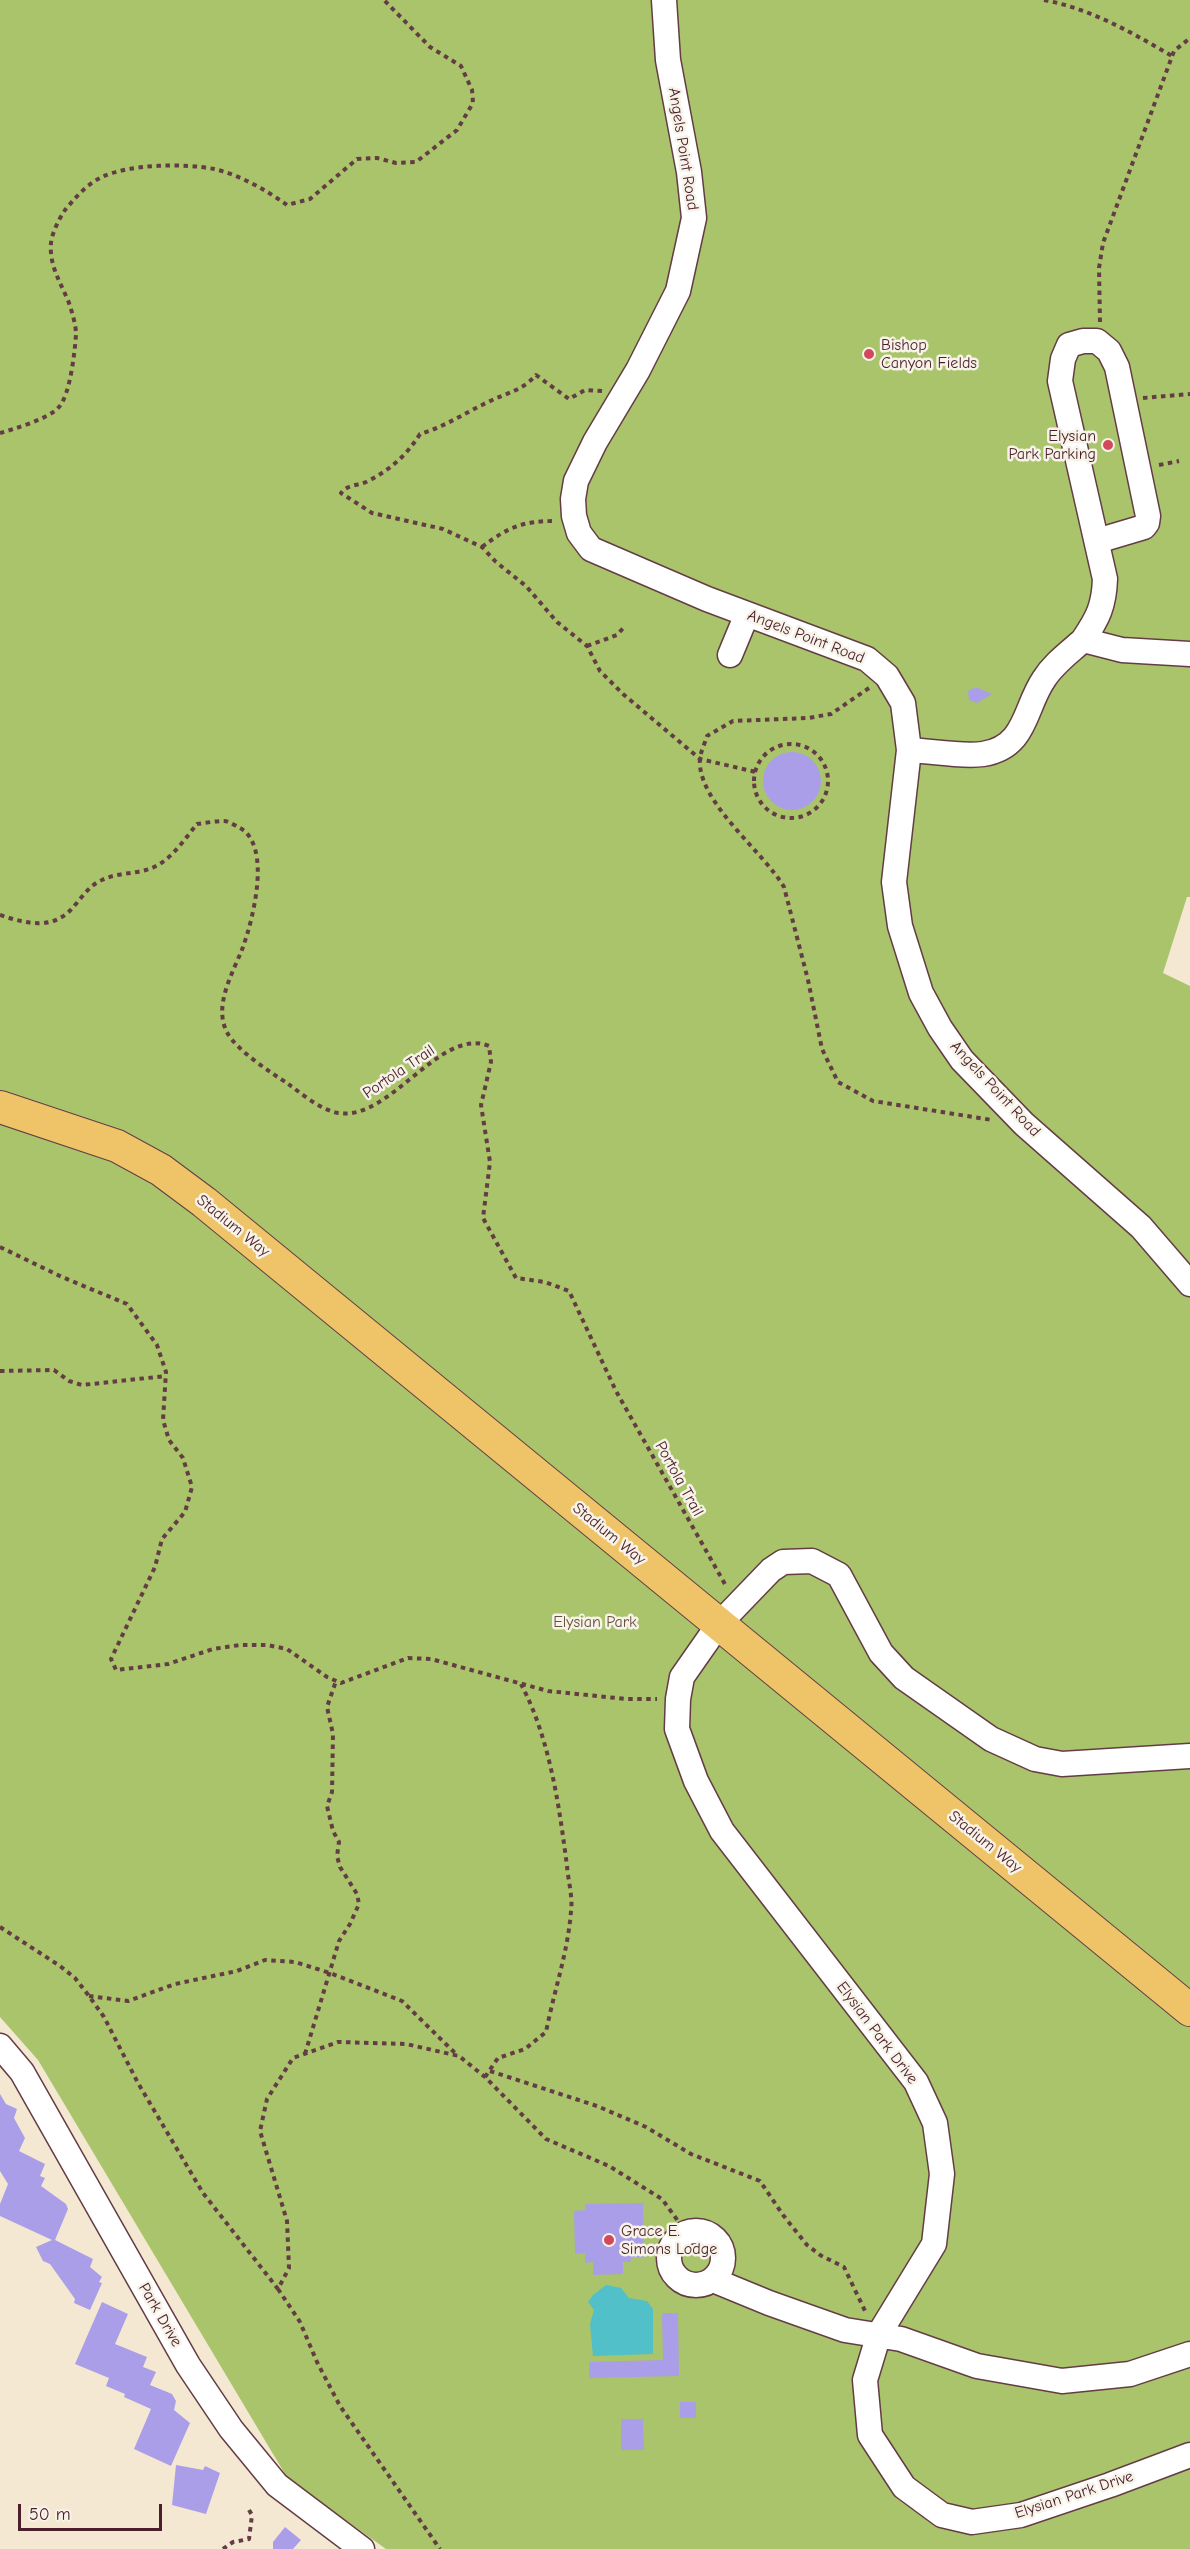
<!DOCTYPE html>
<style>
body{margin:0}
#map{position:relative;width:1190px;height:2549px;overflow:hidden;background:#f4e8d3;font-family:"Comic Neue",sans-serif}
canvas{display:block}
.scale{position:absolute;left:18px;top:2504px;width:144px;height:27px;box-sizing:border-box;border:3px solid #4a1f2b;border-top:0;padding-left:8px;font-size:18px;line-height:21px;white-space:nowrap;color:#4a1f2b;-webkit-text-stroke:4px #f7f3e8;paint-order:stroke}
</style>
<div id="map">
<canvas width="1190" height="2549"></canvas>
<div class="scale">50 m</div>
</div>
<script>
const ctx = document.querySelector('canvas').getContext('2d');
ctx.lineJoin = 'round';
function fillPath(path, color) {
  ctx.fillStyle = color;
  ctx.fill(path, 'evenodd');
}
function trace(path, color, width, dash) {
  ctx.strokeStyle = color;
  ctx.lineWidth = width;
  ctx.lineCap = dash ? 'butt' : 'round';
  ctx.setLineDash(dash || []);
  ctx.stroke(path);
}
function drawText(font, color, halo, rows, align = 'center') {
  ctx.font = font + ' "Comic Neue",sans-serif';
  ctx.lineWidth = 5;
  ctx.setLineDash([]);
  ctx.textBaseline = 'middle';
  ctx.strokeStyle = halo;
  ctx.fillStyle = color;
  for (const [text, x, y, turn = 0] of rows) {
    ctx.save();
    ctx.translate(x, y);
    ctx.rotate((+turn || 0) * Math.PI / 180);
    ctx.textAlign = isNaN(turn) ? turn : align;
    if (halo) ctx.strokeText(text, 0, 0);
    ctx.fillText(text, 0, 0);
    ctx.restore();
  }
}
fillPath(new Path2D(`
 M0,0h1190v897h-3l-24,76 27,13v1563h-804l-98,-70 -250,-419 -38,-43z`), '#a9c46a');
fillPath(new Path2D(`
 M606,2285l15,3 8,10 18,3 6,8v45l-60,2 -3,-32 4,-14 -6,-8 5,-7z`), '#52c0c8');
fillPath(new Path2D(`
 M976,687l16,7 -15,9 -8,-3 -1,-9z
 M763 781a29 29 0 1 1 58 0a29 29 0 1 1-58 0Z
 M0,2094l6,10 11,5 -3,9 11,20 -6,13 26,13 -5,12 5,2 -4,8 25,18 2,5 -13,31 38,19 -3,8 12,10 -3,5 3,1 -12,27 -16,-7 1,-4 -25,-35 -7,-3 -7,-14 16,-7 -52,-24v-12l8,-20 -8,-13z
 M643,2203l1,54h-13v5h-8v12l-30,1v-13l-8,1v-10l-10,1 -1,-43 11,-1v-6z
 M102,2302l26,12 -13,30 32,13 -4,10 13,5 -6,13 22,9 4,7 -2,9 16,13 -19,43 -37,-17 17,-40 -27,-12 1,-3 -19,-8 3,-8 -34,-14z
 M662,2313h16l1,63 -90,2v-16l74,-2z
 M680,2402h16v16h-16z
 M621,2419h22l1,31h-23z
 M176,2465l27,5 2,-4 15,7 -14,41 -34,-9z
 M285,2527l16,13 -8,9h-20v-7z`), '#aa9ee8');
const minor = new Path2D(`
 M664,0l4,60 21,112 5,46 -16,73 -40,79 -43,72 -19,39 -3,18 1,17 5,17 12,16 116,50 160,60 20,17 16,27 6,47 -15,132 6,44 21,67 19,35 22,32 62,64 117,103 49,57
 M1083,640c15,-22 21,-34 22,-61l-45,-198 3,-22 6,-14 14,-4h14l12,10 8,16 31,149 -1,7 -3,4 -47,14
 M730,655l17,-41
 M909,750c22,1 53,7 74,4 44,-7 41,-46 61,-75 10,-16 26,-27 39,-39l39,10 68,4
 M1190,1756l-128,8 -27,-5 -44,-20 -87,-61 -23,-25 -42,-78 -27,-14 -29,1 -12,8 -52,54 -37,53 -4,22 -1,30 19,52 26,50 194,251 19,41 7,51 -8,70 -55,90 -14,46 5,55 34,52 38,28 30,7 49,-7 89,-30 80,-30
 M0,2046l22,26 166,293 43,64 46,56 85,64
 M669 2258a27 27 0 1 1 54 0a27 27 0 1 1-54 0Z
 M713,2280l56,23 76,27 56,9 76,27 85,15 68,-7 60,-20`);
const major = new Path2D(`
 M0,1107l117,39 44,24 43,32 986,808`);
trace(minor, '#643d44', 27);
trace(major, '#643d44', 34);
trace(new Path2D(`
 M1044,0c47,9 87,32 128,56
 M1100,322l-1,-54 4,-25 71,-192 16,-13
 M602,391l-17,-1 -16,9 -33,-24c-14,16 -30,18 -48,27 -23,11 -44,25 -68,32 -13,21 -31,37 -54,48 -9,4 -18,2 -25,11l31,20 71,16 39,18 14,15 30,24 31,36 30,24 13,25 23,23 77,65 56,13
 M1143,398l47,-4
 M0,433c14,-4 48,-14 58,-25 12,-11 17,-57 18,-74 0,-9 -4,-22 -7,-31 -8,-20 -20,-37 -18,-60 1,-10 8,-24 14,-33 10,-12 22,-26 37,-33 28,-13 82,-14 112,-8 26,6 52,21 73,36l23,-6 47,-40 20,-1 19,5 20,-1 41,-32 16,-27 -1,-13 -11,-24 -31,-19 -46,-47
 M1159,465l20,-4
 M482,547c26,-20 41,-26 73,-26
 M587,646l30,-11 8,-9
 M869,688l-38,26 -23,4 -75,3 -26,15c-2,7 -6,15 -7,22 -4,43 63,93 84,129l24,93 14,69 16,33 35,19 119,19
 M754 781a37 37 0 1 1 74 0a37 37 0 1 1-74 0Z
 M0,915c27,9 55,16 75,-10 8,-9 15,-20 27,-25 14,-7 30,-6 44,-10 23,-6 37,-29 51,-46 8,-1 18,-3 27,-3 5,0 11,5 16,7 32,18 13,91 3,119 -10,26 -31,60 -15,87 9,16 43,39 59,49 15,11 32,26 51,30 52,9 102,-87 151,-67l2,16 -10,43 9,57 -7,56 33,60 29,4 24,9 47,100 110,195
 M0,1247l62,30 65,27 30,41 9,27 -3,48 6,20 14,18 9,29 -7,25 -23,27 -7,28 -44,92 5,11 52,-6 45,-15 27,-4h27l20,4 40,28 14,6 67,-25 23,1 117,32 78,8h31
 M0,1371l54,-1 15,11 13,4 84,-9
 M0,1927l60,39 15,12 14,18 15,21 34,66 65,110 75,96 11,-21 -2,-47 -27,-90 7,-32 26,-41 45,-16 68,2 53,12 26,21 61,62 63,27 53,33 24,33
 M89,1996l39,5 47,-17 62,-13 28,-11 30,2 35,11 72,28 56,55
 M305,2054l34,-113 11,-17 9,-20 -2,-10 -17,-27 -3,-11 2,-14 -6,-11 -6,-25 5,-14 1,-58 -6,-27 9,-26
 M490,2071l107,35 49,21 45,27 69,27 23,34 24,30 13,10 24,12 22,46
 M485,2077l13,-19 27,-9 21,-17c8,-41 22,-80 25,-121 2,-14 -3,-31 -4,-45 -8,-61 -17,-127 -46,-182
 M278,2289l22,33 17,40 23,44 100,143
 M223,2549l10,-7 16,-3 3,-24 -3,-5`), '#643d44', 4, [4.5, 4.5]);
trace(minor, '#fff', 24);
trace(major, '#efc469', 32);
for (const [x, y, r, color] of [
 [869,354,6,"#d1495b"],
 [1108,445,6,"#d1495b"],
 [609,2240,6,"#d1495b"]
]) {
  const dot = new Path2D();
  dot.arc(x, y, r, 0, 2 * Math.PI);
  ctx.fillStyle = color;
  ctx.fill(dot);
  trace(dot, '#f7f3e8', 2);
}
drawText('16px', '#4a1f2b', '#f7f3e8', [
 ["Angels Point Road",683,149,81],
 ["Angels Point Road",806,637,21],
 ["Portola Trail",399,1072,-34],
 ["Angels Point Road",995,1089,47],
 ["Stadium Way",233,1226,39],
 ["Portola Trail",679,1479,61],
 ["Stadium Way",609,1534,39],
 ["Stadium Way",985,1842,39],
 ["Elysian Park Drive",877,2033,53],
 ["Park Drive",160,2315,60],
 ["Elysian Park Drive",1074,2495,-18]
]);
drawText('16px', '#4a1f2b', '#f7f3e8', [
 ["Bishop",881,345],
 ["Canyon Fields",881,363],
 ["Elysian",1096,436,"right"],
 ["Park Parking",1096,454,"right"],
 ["Grace E.",621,2231],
 ["Simons Lodge",621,2249]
], 'left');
drawText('16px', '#66513e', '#f7f3e8', [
 ["Elysian Park",595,1622]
]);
</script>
